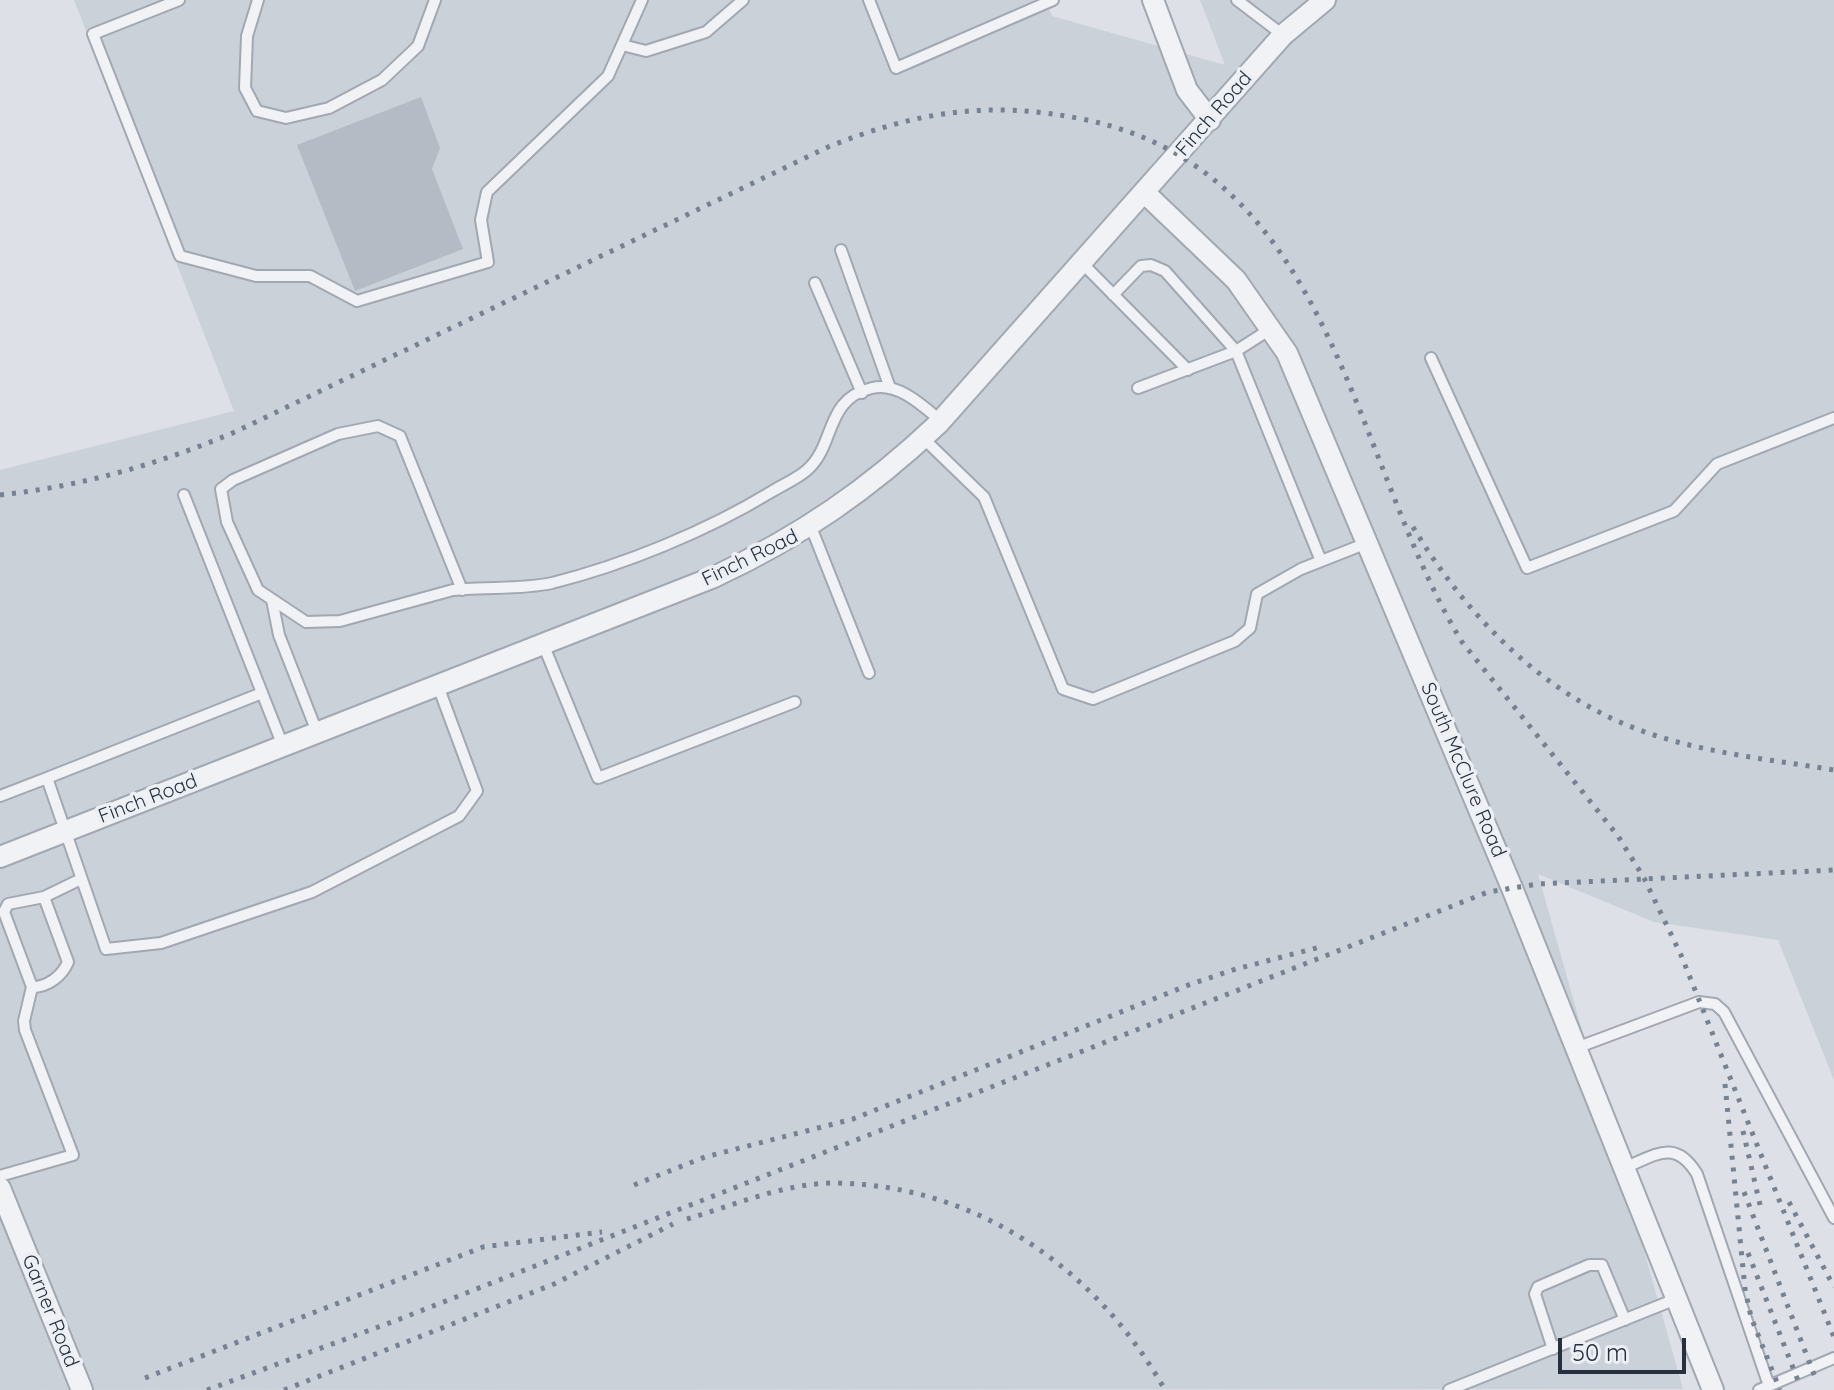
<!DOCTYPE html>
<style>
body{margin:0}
#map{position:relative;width:1834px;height:1390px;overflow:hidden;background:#dde1e7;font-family:Quicksand,sans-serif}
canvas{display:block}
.scale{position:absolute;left:1558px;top:1338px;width:128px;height:36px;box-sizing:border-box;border:4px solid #26303e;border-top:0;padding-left:10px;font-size:24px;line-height:28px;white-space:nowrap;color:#26303e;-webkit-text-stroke:6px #ecf0f5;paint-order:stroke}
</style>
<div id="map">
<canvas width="1834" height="1390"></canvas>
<div class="scale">50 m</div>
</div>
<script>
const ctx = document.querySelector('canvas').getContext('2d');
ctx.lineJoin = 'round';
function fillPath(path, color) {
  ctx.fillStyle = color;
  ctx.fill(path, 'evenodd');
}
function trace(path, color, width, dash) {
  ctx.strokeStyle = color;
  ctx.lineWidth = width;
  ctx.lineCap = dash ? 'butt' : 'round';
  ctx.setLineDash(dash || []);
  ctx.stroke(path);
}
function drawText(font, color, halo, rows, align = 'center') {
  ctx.font = font + ' Quicksand,sans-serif';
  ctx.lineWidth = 7;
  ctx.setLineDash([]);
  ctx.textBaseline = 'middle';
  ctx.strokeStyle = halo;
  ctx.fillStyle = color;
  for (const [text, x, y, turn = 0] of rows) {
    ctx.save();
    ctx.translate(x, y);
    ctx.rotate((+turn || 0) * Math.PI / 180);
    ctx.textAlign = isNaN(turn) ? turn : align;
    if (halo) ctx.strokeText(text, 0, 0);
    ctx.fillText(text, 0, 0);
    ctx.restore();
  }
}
fillPath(new Path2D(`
 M74,0h971l7,16 173,49 -25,-65h634v1080l-56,-140 -124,-18 -116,-48 145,515 -1683,1v-920l234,-59z`), '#cbd1d9');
fillPath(new Path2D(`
 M421,97l19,51 -8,21 31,80 -108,42 -58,-146z`), '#b4bbc4');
const lane = new Path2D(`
 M179,0l-86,34 87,222 76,20h54l47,25 131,-39 -7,-42 6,-28 121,-116 34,-76
 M258,0l-11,36 -2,52 12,23 29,7 43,-10 53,-28 36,-34 17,-46
 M869,0l27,68 157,-68
 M1237,0l46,35
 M622,45l24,6 60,-19 37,-32
 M841,250l49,138
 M1082,263l106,107
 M815,283l47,110
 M1113,295l28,-29 10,-1 14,6 71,80 85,210
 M1431,358l96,210 147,-57 43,-47 117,-46
 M1138,388l98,-37 36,-23
 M923,438l61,59 79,192 30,10 142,-58 15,-13 7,-34 44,-25 66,-26
 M184,495l99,251
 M811,527l58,146
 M462,590l-62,-154 -22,-10 -40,8 -105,46 -12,9 6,33 31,68 48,32 34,-1 113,-31 13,-1c28,-2 59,0 86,-6 72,-18 155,-52 219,-91 11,-7 26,-13 36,-22 29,-25 17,-71 65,-82 26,-6 50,17 69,33
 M272,600l7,35 38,97
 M543,644l55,134 197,-76
 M262,693l-215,85 59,171 55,-6 151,-51 147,-76 18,-25 -39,-105
 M0,796l47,-18
 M44,897l-36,7 -4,8 28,75c16,0 30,-11 36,-25l-24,-65 37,-18
 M1576,1048l123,-46 16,2 9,8 110,206
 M1624,1168c32,-13 51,-30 73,6l72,212
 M0,1176l73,-21 -48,-125 -1,-9 8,-34
 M1553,1349l-18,-55 3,-7 51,-22h13l23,55
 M1449,1390l227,-91
 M1759,1390l75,-32`);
const street = new Path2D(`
 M1153,0l34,90 23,30
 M1145,193l91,87 51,73 225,535 201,502
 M0,857l714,-280c87,-41 154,-87 224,-153l345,-389 42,-35
 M0,1188l82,202`);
trace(lane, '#a2a8b1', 14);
trace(street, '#a2a8b1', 24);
trace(lane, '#f0f2f6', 10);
trace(street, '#f0f2f6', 20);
trace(new Path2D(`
 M0,495c83,-9 159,-31 235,-63l593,-285c87,-35 160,-47 254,-28 253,50 268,339 380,523l156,194 26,42 37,77 153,382
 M1413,527c55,92 137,175 241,208 58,19 120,25 180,35
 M1725,1084l20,205 6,28 29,73
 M1743,1131l18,78
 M634,1185l71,-28 148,-38 338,-135 45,-15 84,-22
 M1744,1192l71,185
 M1789,1202l45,85
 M687,1219c47,-14 98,-36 148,-36 142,2 262,86 330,207
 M1748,1253l51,130
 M145,1378l338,-131 119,-15
 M207,1390l193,-71 1088,-427 50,-8 296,-14
 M284,1390l270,-106 119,-60`), '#768191', 5, [4, 8]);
drawText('20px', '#26303e', '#ecf0f5', [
 ["Finch Road",1214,114,-49],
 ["Finch Road",750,558,-26],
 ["South McClure Road",1463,770,67],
 ["Finch Road",148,799,-21],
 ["Garner Road",50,1311,68]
]);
</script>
